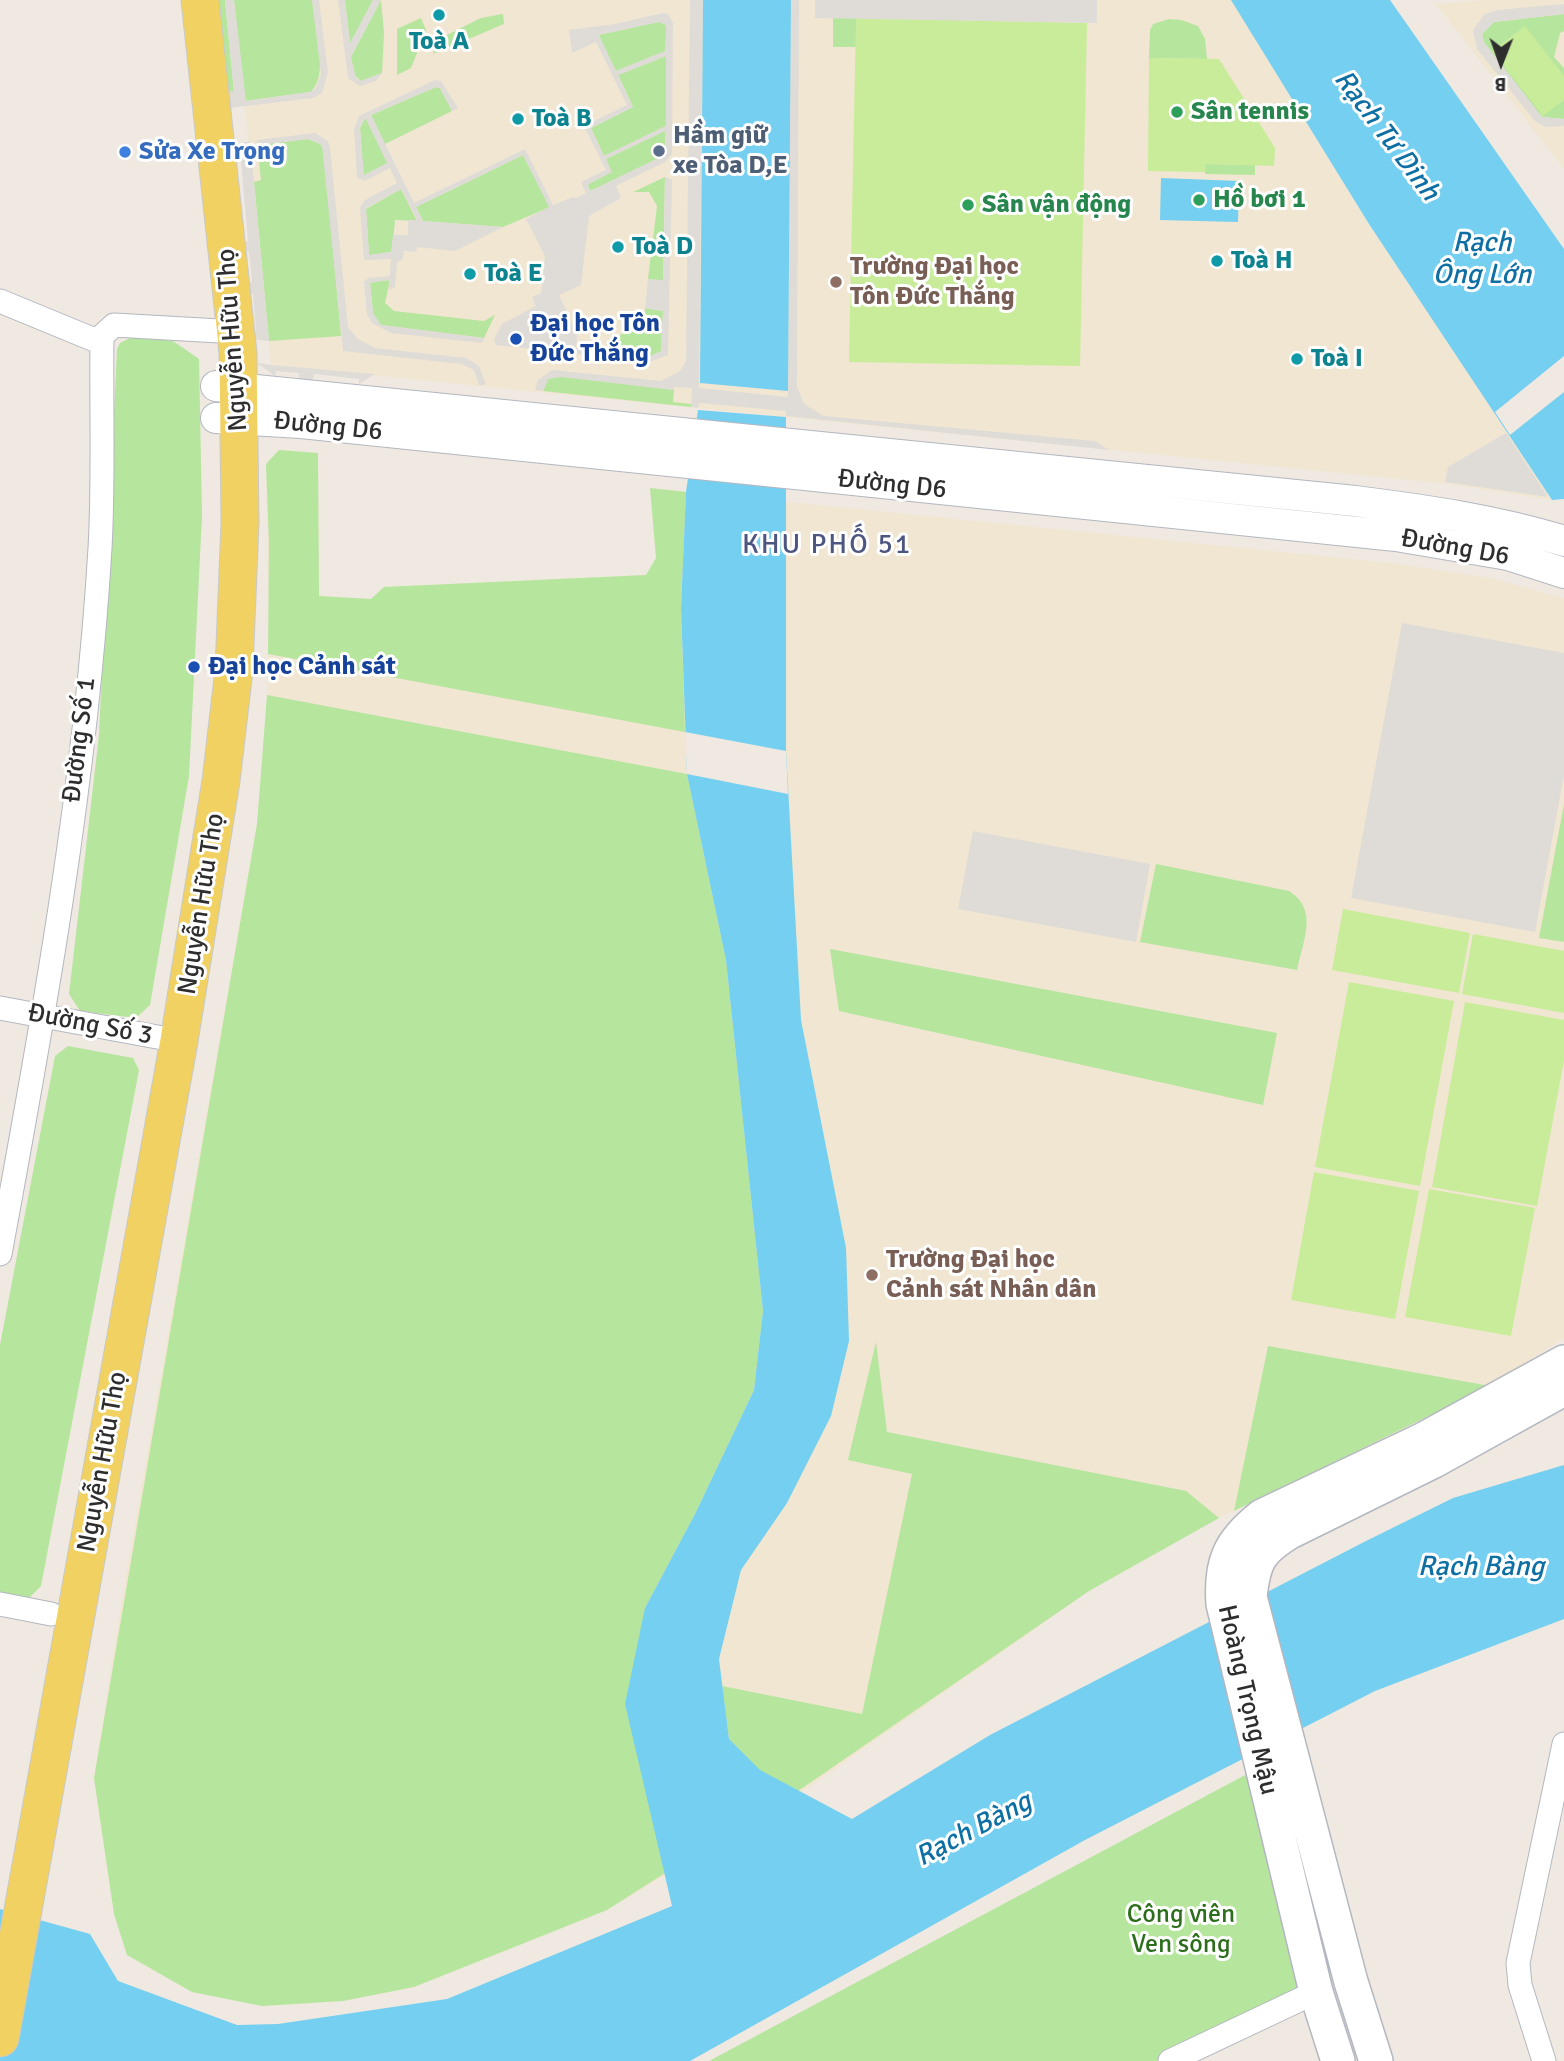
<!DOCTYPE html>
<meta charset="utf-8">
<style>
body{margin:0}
#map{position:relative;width:1564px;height:2061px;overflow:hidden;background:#efe9e1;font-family:Signika,sans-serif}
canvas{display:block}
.north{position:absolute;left:1466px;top:28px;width:70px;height:70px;-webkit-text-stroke:5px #fff;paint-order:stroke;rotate:181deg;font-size:19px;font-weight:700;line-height:28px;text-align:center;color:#2e2e2e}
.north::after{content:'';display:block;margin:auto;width:24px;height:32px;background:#2e2e2e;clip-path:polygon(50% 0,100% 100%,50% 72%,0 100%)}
</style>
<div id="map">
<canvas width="1564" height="2061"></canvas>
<div class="north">B</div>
</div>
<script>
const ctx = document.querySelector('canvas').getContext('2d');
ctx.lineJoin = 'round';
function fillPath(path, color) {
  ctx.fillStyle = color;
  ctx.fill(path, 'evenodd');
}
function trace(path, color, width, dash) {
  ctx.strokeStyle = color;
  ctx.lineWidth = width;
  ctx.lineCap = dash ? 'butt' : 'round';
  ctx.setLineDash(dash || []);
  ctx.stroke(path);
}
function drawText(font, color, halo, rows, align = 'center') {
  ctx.font = font + ' Signika,sans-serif';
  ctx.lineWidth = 6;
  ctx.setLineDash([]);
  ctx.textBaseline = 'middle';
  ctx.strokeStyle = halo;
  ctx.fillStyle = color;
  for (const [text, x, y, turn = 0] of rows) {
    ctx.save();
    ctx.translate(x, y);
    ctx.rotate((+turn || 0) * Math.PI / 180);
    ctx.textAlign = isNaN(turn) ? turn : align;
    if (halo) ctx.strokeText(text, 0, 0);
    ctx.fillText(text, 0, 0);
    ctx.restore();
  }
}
fillPath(new Path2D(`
 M234,0h997l138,224 183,276 -103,-16 -1178,-119z
 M1485,0h79v169l-128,-165z
 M279,450l39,3 1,143 52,3 13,-12 263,-12 9,-17 -6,-70 741,75 100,15 73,20v740l-74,48 -271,132 -130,73 -304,213 -178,106 -193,77 -71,14 -81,5 -70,-14 -65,-37 -13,-41 -20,-136 28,-179 135,-775 9,-104 3,-91 -3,-165z`), '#f0e6d1');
fillPath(new Path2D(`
 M214,0h11l9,92h-9z
 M234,0h78c3,22 18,79 -2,92l-65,9z
 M345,0h28l-23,44z
 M381,0l3,33 -2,40 -21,8 -8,-7 -2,-17z
 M503,14l1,10 -71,30 4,-14 44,-22z
 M1564,14v17l-4,2 -6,24 10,11v51l-22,-2 -59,-75 -1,-8 12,-12z
 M421,18l5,12 -15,38 -14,7v-46z
 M833,18h23v29h-23z
 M1169,19l12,1 17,6 7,13 2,20 -58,-1 1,-28 3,-6z
 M659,22l7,3v26l-50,20 -18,-36z
 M666,56v70l-62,30 -13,-28 42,-21 -15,-32z
 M436,87l4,1 12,23 -67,33 -14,-29z
 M366,117l22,46 -25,13 -3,-48z
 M666,130l-1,25 -74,36 -4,-6 24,-13 -5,-13z
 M308,139l11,3 5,8 17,186 -72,5 -15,-159 7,-2 -4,-35z
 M523,155l27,52 -47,20 -80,-6 -7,-14z
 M1205,164l50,1v10l-50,-1z
 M665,177l-2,104 -15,-2 9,-73 -8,-14h-16z
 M401,189l16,32 -22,-1 -3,32 -23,3 -3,-46z
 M390,280l-5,23 9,8 90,10 11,-6 -11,23 -103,-13 -8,-11 -3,-32z
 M645,308l18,3 -2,40 -10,5 -36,-4 2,-14 28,-24z
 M132,337l41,4 26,18 3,157 -13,260 -39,229 -14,13 -56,-7 -11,-17 30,-259 18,-386 3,-6z
 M561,376l113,14 -1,12 18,2v3l-148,-16 5,-12z
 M279,450l39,3 1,143 52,3 13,-12 262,-12 10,-17 -6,-70 36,4 -5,116 4,124 -417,-78 1,-112 -3,-78z
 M267,695l420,79 39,186 37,351 -9,79 -59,124 -50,94 8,208 12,57 -58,37 -193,77 -71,14 -81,5 -70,-14 -65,-37 -13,-41 -20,-136 163,-954z
 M1564,804v138l-25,-4z
 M1156,864l133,27c30,19 14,49 8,79l-157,-28z
 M830,949l447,84 -14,72 -424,-94z
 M68,1046l65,12 6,12 -98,516 -12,12 -29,-5v-248l55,-289z
 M876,1342l11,90 299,59 33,27 -130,73 -291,200 -39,-21 -30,-31 -7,-53 140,28 50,-240 -64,-14z
 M1268,1346l222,40 -256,125z
 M1247,1774l56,204 -10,16 -137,67h-447z`), '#b6e59e');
fillPath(new Path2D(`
 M856,18l231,5 -7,343 -231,-4z
 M1525,26l39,50v24l-21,16 -51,-65z
 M1149,58l70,1 56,89 -1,18 -68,-2 -1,8 -57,-1z
 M1343,909l127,24 -11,60 -127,-23z
 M1473,934l91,17v62l-102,-19z
 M1349,982l105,19 -34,185 -105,-19z
 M1465,1002l99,18v40l-27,146 -105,-19z
 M1314,1172l105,19 -24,128 -104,-19z
 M1429,1189l106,19 -24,128 -106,-19z`), '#c9ec9a');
fillPath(new Path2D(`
 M225,0h9l12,101 64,-9 6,-4 5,-14 -9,-74h7l9,72 -6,21 -9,5 -83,10 -5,-16 9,-1z
 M338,0h7l5,43 23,-43h8l-30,57 5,21 5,3 21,-8 -6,8 -16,5 -12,-8z
 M690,0h13l-4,388 89,9 3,-397h8l-2,386 7,18 20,12 271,25 14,9 -323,-34v-5l-87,-8 -1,5 -7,-1 1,-19 -18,-1v3l-113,-13 -13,2 -5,12 -8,-1 3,-10 14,-10 109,11 19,-10 6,-9z
 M815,0h282v23l-282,-5z
 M1564,4v10l-70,8 -12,12 2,8 58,75 22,2v7l-19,1 -10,-6 -58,-72 -4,-19 12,-16 12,-4z
 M663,13l5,1 5,9 -1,131 -7,8 -49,24 5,12 -32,18 -8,69 -22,10 18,39 -1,14 75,8 10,-5 2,-40 -18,-3 3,-29 15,1 2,-103 3,1 4,2 -4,175 -19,7 -153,-17 -2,-6 8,-15 34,-18 -4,-9 9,-4 4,-37 -19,-37 23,-12 -26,-52 -107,52 7,14 80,6 -48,24 -38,-4 -1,5 -12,-1 -1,8 -6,3 -2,25 -6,3v-10l-19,3 3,30 8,12 103,13 -2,5 -91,-10 -19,-10 -5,-9 -3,-32 4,-4 22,-2 1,-17 -27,1 -4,-53 5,-7 32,-17 -7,-15 -25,13 -8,-3 -3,-49 5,-13 76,-36 6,1 17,27 -6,3 -12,-23 -4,-1 -65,28 43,88 111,-54 28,56 20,-8 3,1 10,-5 -5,-11 25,-12 -22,-44 43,-21 -31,-63 -24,11 -3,-23 46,-6zM659,22l7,3 -1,26 -49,20 -17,-36zM666,56v70l-62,30 -13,-28 42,-21 -15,-32zM365,117l22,46 -23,12 -4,-47zM665,131v24l-75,36 -2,-7 24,-12 -6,-13zM401,189l16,31h-9v15h-15l-2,17 -22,3 -3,-47z
 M315,133l13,8 2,7 18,179 10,12 17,9 91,10 13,8 7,19h-7l-5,-15 -13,-6 -118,-13 -21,-206 -14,-6 -51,6v-5z
 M250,141l19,200 -17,-2 -6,-5 10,-2 -3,-38 -11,1 -1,-12 11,-1 -3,-31 -11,1 -1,-9 11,-2 -7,-79 -11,1 3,-18z
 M257,363l14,2 104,9 -16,10v-5l-45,-5 -1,6 -14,-1v-6l-23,-2 -1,5z
 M1506,433l42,64 -103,-15 3,-15z
 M1402,623l162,30v122l-29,157 -184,-34z
 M973,831l177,33 -14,78 -178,-33z`), '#dfdcd8');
fillPath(new Path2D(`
 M703,0h88l-3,391 -88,-8z
 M1231,0h159l174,249v250l-12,1 -183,-276z
 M1161,178l78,3 -1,41 -78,-2z
 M698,410l88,7v334l15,269 45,228 3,93 -18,75 -44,87 -46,67 -22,89 10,80 31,31 92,49 138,-84 376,-194 87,-43 111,-33v154l-189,72 -290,149 -395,221h-690v-152l90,25 28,47 119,44 41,-1 169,-25 225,-93 -47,-202 20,-96 50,-94 59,-124 9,-79 -37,-351 -39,-186 -6,-166 5,-116z`), '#75cff0');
fillPath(new Path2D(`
 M1564,356v36l-54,43 -15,-23z
 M685,732l101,19 2,43 -101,-20z`), '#efe9e1');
const minor = new Path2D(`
 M0,301l102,42
 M0,1008l179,33
 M0,1254c43,-233 86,-469 100,-706 4,-70 1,-141 2,-212l12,-11 123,7
 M0,1604l51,10
 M1170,2061l146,-69
 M1544,2061l-24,-76 -2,-22 46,-219`);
const tertiary = new Path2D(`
 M216,386l1139,115c71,9 141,19 209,40
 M216,418l85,5 1095,113 112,19 56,18`);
const secondary = new Path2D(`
 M1338,2061l-22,-69 -93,-388c-3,-41 6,-62 39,-88l160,-76 142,-78
 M1376,2061l-25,-79 -101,-385c4,-36 9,-46 40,-65l144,-71 130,-72`);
const primary = new Path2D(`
 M0,2038l179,-997 42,-260 13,-111 6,-147 -2,-170 -38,-353`);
trace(minor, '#b4b7c1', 25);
trace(tertiary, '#b4b7c1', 32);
trace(secondary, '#b4b7c1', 36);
trace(primary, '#c9c9c9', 39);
trace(minor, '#fff', 23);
trace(tertiary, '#fff', 30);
trace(secondary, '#fff', 33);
trace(primary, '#f2d163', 37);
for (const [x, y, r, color] of [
 [439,15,7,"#0f9aa8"],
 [1177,112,7,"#2e9e5b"],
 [518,119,7,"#0f9aa8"],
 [659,151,7,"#5c6f8a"],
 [125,152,7,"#3f7fe0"],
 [1199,200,7,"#2e9e5b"],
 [968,205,7,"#2e9e5b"],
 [618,247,7,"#0f9aa8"],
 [1217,261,7,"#0f9aa8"],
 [470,274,7,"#0f9aa8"],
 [836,282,7,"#8d6e63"],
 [516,339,7,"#1a4fb4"],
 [1297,359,7,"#0f9aa8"],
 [194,667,7,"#1a4fb4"],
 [872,1275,7,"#8d6e63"]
]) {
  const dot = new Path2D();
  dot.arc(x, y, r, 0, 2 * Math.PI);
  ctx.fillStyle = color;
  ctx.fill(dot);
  trace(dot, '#fff', 2.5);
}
drawText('bold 26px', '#0d838f', '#fff', [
 ["Toà A",439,42,"center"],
 ["Toà B",532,119],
 ["Toà D",632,247],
 ["Toà H",1231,261],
 ["Toà E",484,274],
 ["Toà I",1311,359]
], 'left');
drawText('bold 26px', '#27864d', '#fff', [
 ["Sân tennis",1191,112],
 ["Hồ bơi 1",1213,200],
 ["Sân vận động",982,205]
], 'left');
drawText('bold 26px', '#4e5e75', '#fff', [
 ["Hầm giữ",673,136],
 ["xe Tòa D,E",673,166]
], 'left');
drawText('bold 26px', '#366cbe', '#fff', [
 ["Sửa Xe Trọng",139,152]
], 'left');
drawText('bold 26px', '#785e54', '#fff', [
 ["Trường Đại học",850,267],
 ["Tôn Đức Thắng",850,297],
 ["Trường Đại học",886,1260],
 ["Cảnh sát Nhân dân",886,1290]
], 'left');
drawText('bold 26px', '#164399', '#fff', [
 ["Đại học Tôn",530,324],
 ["Đức Thắng",530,354],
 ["Đại học Cảnh sát",208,667]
], 'left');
drawText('26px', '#2e2e2e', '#fff', [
 ["Nguyễn Hữu Thọ",233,340,-94],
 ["Đường D6",328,427,6],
 ["Đường D6",892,485,6],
 ["Đường D6",1455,548,10],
 ["Đường Số 1",80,740,-83],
 ["Nguyễn Hữu Thọ",202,904,-81],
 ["Đường Số 3",90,1025,11],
 ["Nguyễn Hữu Thọ",103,1462,-80],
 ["Hoàng Trọng Mậu",1247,1700,77]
]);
drawText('26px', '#2c6e1b', '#fff', [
 ["Công viên",1181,1915],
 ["Ven sông",1181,1945]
]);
drawText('italic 28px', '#0d6fa3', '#fff', [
 ["Rạch Tư Dinh",1386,136,53],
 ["Rạch",1482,244],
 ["Ông Lớn",1482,276],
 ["Rạch Bàng",1481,1568],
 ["Rạch Bàng",974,1830,-28]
]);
ctx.letterSpacing = '2px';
drawText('28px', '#4d5680', '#fff', [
 ["KHU PHỐ 51",827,546]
]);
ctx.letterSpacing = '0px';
</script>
